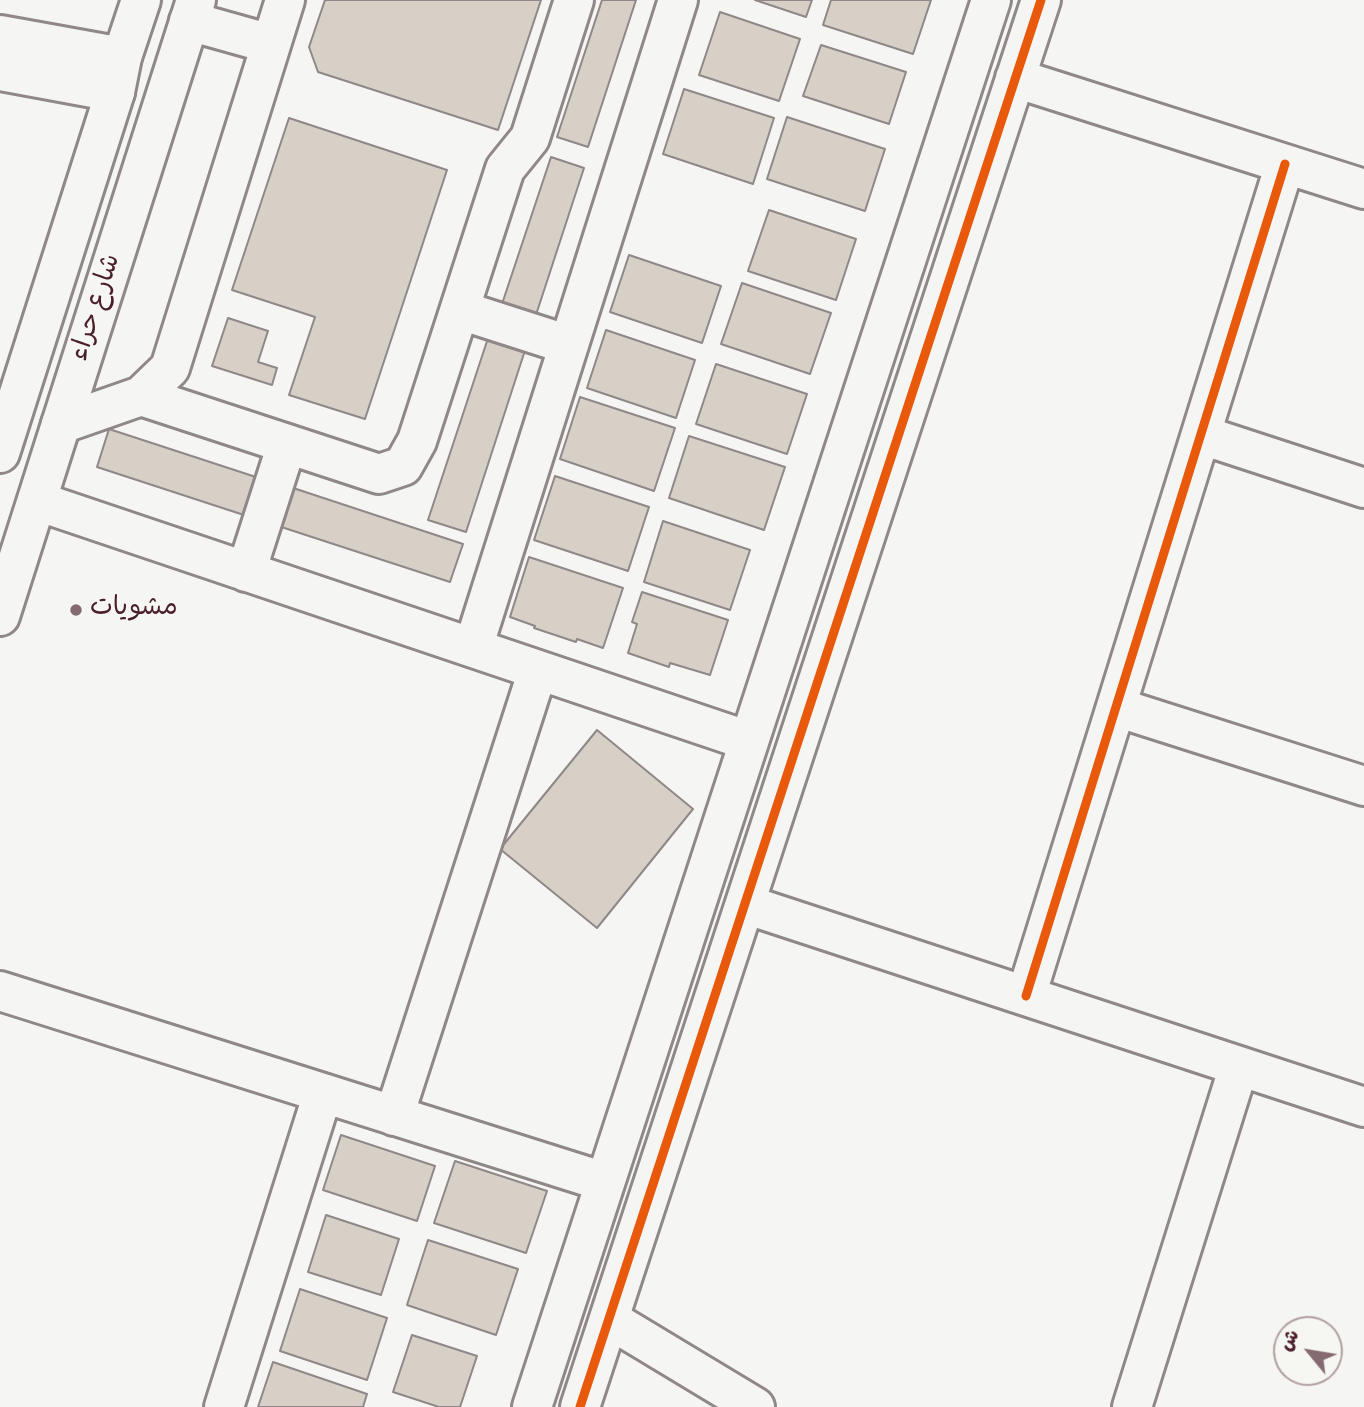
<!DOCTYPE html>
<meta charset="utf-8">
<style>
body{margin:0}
#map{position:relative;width:1364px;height:1407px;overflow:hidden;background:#f5f5f3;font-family:"Gochi Hand","Playpen Sans Arabic",sans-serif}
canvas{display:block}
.north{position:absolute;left:1273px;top:1316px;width:70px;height:70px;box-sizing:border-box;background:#f6f6f2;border:2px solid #b1a0a2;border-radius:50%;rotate:300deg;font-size:19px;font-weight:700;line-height:28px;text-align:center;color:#4a1f2b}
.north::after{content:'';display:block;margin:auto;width:24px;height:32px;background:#866a71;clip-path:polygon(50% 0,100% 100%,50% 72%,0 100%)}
</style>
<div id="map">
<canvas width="1364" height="1407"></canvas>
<div class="north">ش</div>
</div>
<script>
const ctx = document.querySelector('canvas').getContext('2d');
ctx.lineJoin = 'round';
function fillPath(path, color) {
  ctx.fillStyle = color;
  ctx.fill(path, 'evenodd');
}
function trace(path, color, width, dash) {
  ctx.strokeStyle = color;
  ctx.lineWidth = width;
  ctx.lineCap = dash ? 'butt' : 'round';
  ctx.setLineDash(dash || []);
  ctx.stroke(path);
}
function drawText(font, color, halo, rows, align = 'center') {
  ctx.font = font + ' "Gochi Hand","Playpen Sans Arabic",sans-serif';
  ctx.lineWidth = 5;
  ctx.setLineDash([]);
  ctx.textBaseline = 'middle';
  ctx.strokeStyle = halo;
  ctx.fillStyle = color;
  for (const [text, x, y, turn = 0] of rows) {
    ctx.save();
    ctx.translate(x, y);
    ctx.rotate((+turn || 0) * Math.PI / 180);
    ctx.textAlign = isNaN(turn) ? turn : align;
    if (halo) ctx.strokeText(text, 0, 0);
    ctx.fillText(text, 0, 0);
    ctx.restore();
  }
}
const building = new Path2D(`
 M325,0h216l-43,130 -180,-58 -9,-25z
 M602,0h34l-48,147 -31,-10z
 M755,0h57l-6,17z
 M831,0h100l-18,54 -90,-29z
 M720,12l80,27 -21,62 -80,-26z
 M821,45l85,27 -17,52 -86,-28z
 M684,89l90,29 -21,66 -90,-30z
 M787,117l98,32 -20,62 -98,-32z
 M289,118l158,52 -82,249 -76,-24 26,-78 -83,-27z
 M551,157l33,11 -50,153 -34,-11z
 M769,210l87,29 -20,61 -88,-29z
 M629,255l92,31 -19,57 -92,-31z
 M742,283l89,30 -21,61 -89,-30z
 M228,318l40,13 -10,31 19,6 -5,17 -60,-19z
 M492,326l37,12 -63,194 -38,-12z
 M606,330l89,30 -19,58 -89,-30z
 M716,364l91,30 -20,60 -91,-30z
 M580,397l95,31 -21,63 -94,-32z
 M109,429l153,50 -12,38 -153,-50z
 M689,436l96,31 -21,63 -95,-32z
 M555,476l94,31 -21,64 -94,-31z
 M281,484l182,60 -13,38 -181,-59z
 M663,521l87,29 -20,60 -86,-28z
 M529,557l94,31 -20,60 -26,-9 -1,3 -42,-14 1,-2 -25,-9z
 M642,592l86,28 -18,55 -40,-12 -1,4 -41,-14 9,-29 -5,-2z
 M597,730l96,79 -96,119 -97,-79z
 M341,1135l94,31 -18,55 -94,-31z
 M455,1161l92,30 -21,62 -92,-30z
 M326,1215l73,24 -18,56 -73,-23z
 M428,1240l90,29 -22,66 -89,-30z
 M300,1289l87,29 -20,62 -87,-29z
 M412,1335l65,21 -17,51h-21l-46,-15z
 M273,1362l94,32 -4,13h-105z`);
fillPath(building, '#d7d0c7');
trace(building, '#8f8788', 2);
const minor = new Path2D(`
 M189,21l82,23
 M0,35l122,22
 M0,71l115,21
 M1015,78l349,111
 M460,310l109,35
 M141,396l238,78 24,-8 14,-25 88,-272 25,-31 44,-138
 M61,424l80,-28 29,-28 115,-368
 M1202,435l162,53
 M37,501l712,240
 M246,572l41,-128
 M473,648l205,-648
 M1116,707l248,79
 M745,904l619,203
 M0,991l605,191
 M1026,996l259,-832
 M394,1116l144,-446
 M609,1319l146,88
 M224,1407l99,-314
 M532,1407l459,-1407
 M580,1407l461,-1407
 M1132,1407l107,-341`);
const major = new Path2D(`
 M0,453l115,-361 7,-35 19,-57
 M0,616l196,-616`);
trace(minor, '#8f8788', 44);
trace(major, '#8f8788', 44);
trace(minor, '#f5f5f3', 38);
trace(major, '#f5f5f3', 38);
trace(new Path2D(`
 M1026,996l259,-832
 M580,1407l461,-1407`), '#e8590c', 9);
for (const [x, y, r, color] of [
 [76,610,7,"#866a71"]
]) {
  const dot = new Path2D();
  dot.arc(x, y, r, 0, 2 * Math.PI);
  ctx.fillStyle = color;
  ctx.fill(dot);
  trace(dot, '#f6f6f2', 2.5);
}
drawText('26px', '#4a1f2b', '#f6f6f2', [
 ["شارع حراء",98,308,-72]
]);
drawText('26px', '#4a1f2b', '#f6f6f2', [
 ["مشويات",90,610]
], 'left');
</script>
